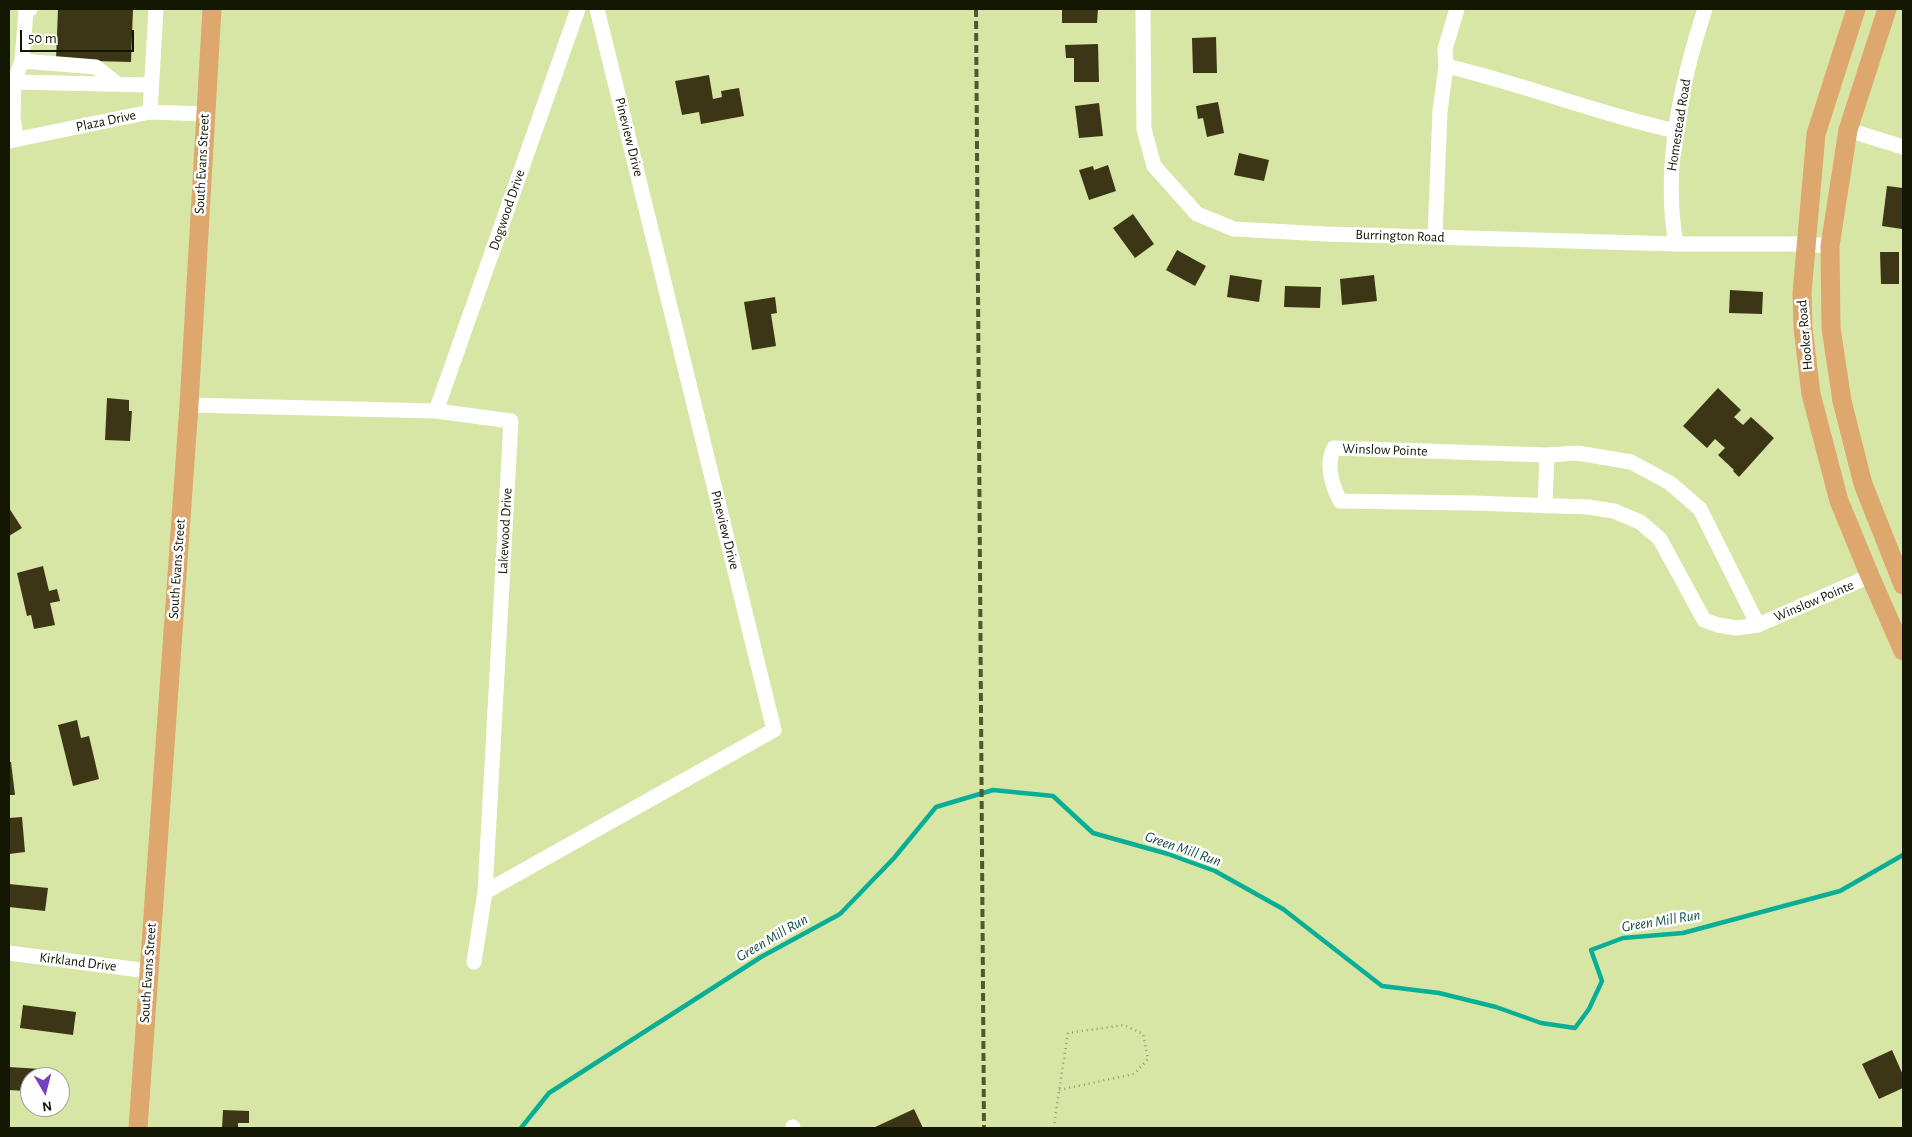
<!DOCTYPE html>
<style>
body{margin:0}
#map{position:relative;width:1912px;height:1137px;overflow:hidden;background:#d8e6a5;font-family:"Alegreya Sans",sans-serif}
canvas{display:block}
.frame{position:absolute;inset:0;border:10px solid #131701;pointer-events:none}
.north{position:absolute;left:20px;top:1067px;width:50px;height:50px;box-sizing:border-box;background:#fefefe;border:1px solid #a0a299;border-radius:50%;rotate:172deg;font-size:14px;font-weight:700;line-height:20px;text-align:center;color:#131701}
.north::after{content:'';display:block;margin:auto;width:18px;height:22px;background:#7243ba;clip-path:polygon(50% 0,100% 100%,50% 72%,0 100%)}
.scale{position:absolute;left:20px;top:30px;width:114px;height:22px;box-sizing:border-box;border:2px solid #131701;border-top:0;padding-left:6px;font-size:15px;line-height:18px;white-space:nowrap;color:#131701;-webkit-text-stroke:4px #fefefe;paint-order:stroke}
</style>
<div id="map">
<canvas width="1912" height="1137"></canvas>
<div class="frame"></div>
<div class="north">N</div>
<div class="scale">50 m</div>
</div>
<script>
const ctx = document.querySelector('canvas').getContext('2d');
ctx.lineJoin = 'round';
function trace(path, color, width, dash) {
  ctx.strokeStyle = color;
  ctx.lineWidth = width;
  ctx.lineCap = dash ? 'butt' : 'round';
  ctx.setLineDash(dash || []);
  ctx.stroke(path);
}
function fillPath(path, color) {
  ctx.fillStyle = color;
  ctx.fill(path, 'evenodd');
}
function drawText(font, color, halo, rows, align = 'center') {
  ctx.font = font + ' "Alegreya Sans",sans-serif';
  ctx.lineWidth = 5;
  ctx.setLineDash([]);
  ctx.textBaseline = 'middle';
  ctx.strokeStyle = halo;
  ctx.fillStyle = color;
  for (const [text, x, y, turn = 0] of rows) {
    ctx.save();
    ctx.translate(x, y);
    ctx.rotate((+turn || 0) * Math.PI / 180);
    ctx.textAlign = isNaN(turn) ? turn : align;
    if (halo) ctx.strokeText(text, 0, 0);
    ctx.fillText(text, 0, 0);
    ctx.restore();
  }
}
trace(new Path2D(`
 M521,1128l28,-35 212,-136 79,-43 54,-56 42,-51 57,-17 60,6 40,37 75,21 47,17 68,38 99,77 57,7 57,14 45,16 34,5 14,-19 13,-28 -11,-31 32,-12 60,-5 157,-42 63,-36`), '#08ae95', 4.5);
fillPath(new Path2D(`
 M58,9h75l-2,53 -75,-2z
 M1062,9h36l-1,14h-35z
 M1216,37l1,36h-24l-1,-35z
 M1098,44l1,38h-25v-24h-8l-1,-13z
 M709,75l4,24 9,-2 -1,-6 18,-3 5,28 -43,8 -2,-12 -17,3 -7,-34z
 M1218,102l6,31 -17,4 -4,-19 -5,1 -2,-13z
 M1099,103l4,33 -24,2 -4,-32z
 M1239,153l30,7 -5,21 -30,-6z
 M1108,165l8,26 -27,9 -10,-30 14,-4 1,4z
 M1887,186l16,2 -1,41 -20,-3z
 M1133,214l21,30 -19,14 -22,-30z
 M1177,250l29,16 -11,20 -29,-16z
 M1880,252h19v32h-18z
 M1230,275l32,5 -3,22 -32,-5z
 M1374,275l3,26 -35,4 -2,-26z
 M1285,286l36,1 -1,21 -36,-1z
 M1730,290l33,2 -1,22 -33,-1z
 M775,297l2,16 -6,1 5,32 -24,4 -8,-48z
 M1718,388l23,22 -7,7 9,8 8,-8 23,21 -35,39 -6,-6 1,-1 -16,-15 7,-7 -10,-9 -8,9 -24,-22z
 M107,398l22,2v11h3l-2,30 -25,-1z
 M9,508l13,20 -13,8z
 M43,566l6,25 8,-2 3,12 -10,2 5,22 -21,4 -3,-14 -4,1 -10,-43z
 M77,720l4,18 8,-2 10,43 -26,7 -15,-61z
 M9,762h2l4,33h-6z
 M22,817l3,35 -16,2v-36z
 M9,884l39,4 -3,23 -36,-4z
 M23,1005l53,7 -3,23 -53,-7z
 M1892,1050l11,25v13l-24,11 -17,-35z
 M9,1067l32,2 -1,8h-10v21h-4v-7l-17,-1z
 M914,1109l9,19h-50z
 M223,1110l26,1v12h-11v5h-16z`), '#3d3616');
trace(new Path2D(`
 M1054,1128c4,-32 9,-63 14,-95l56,-8 19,9 5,25 -14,15 -75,16`), '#929c6a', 2.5, [1, 4]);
trace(new Path2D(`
 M1143,9l1,120 10,37 43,48 37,15 92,5 350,10h129l25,2
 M22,61l74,6 20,16
 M1446,66c78,18 152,48 230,65
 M14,82l136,3
 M150,112l6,-103
 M1848,130l55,17
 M16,139l-3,-22 1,-35 8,-21 4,-50 4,-2
 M9,141l141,-29 55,2
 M1435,237l5,-126 6,-45 -1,-17 12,-40
 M1676,244c-14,-78 5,-161 29,-235
 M189,405l247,6 75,10 -26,471 -11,70
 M436,411l142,-402
 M1545,506l2,-51
 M1758,625l-58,-116 -30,-26 -39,-21 -53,-9 -31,2 -213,-7c-9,17 -2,37 6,53l132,2 116,4 26,4 26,11 20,17 44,81 14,5 18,3 22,-3 112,-49
 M485,892l289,-162 -177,-721
 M9,953l139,18
 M793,1127v1`), '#fff', 15);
trace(new Path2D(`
 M1856,9l-40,125 -14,159 1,35 8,66 28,107 31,75 33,75
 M1887,9l-39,121 -18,116 1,82 11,73 21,83 40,101
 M138,1128l51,-723 23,-396`), '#dea76e', 19);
trace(new Path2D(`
 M976,9l8,1119`), '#505734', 4, [8, 4]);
drawText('14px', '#131701', '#fefefe', [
 ["Plaza Drive",106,121,-12],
 ["Homestead Road",1679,125,-81],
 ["Pineview Drive",629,137,76],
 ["South Evans Street",202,164,-87],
 ["Dogwood Drive",507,210,-71],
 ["Burrington Road",1400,236,2],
 ["Hooker Road",1805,335,-95],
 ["Winslow Pointe",1385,450,2],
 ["Pineview Drive",725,530,76],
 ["Lakewood Drive",505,531,-87],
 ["South Evans Street",177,569,-86],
 ["Winslow Pointe",1814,601,-23],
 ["Kirkland Drive",78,962,7],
 ["South Evans Street",148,973,-86]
]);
drawText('italic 15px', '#104b40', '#fefefe', [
 ["Green Mill Run",1183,849,19],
 ["Green Mill Run",1661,921,-9],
 ["Green Mill Run",772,938,-30]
]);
</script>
